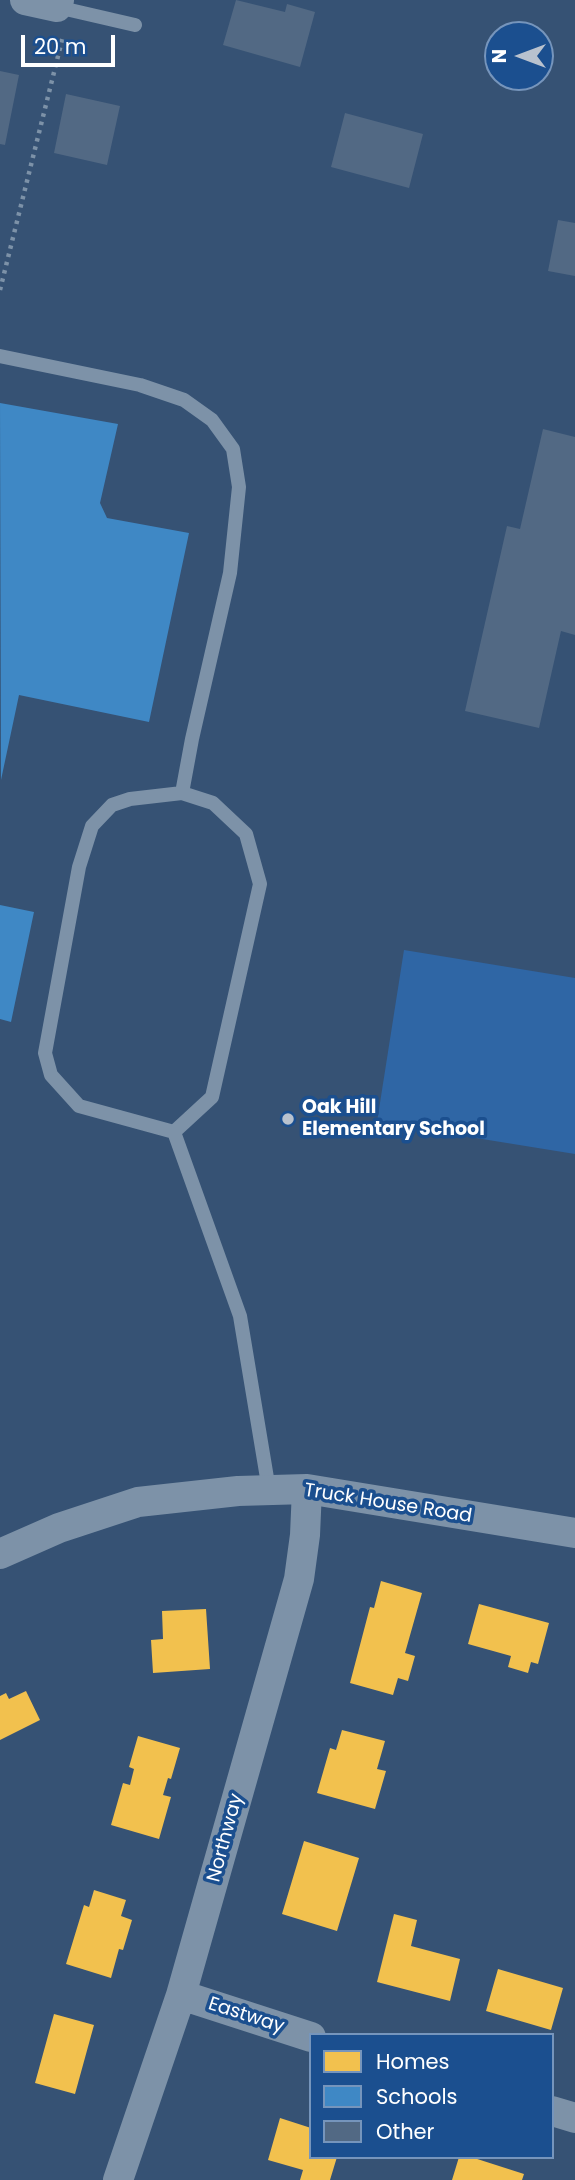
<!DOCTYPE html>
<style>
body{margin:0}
#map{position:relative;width:575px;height:2180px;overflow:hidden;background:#365274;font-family:Poppins,sans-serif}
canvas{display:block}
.legend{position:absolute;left:309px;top:2033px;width:245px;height:126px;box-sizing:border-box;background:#1b4f8f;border:2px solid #7695bc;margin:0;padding:9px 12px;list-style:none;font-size:21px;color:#fff}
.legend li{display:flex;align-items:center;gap:14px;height:35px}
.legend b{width:35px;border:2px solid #7695bc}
.north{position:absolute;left:484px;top:21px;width:70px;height:70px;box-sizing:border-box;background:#1b4f8f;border:2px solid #7695bc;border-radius:50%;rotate:270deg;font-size:19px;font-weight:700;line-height:28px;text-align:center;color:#fff}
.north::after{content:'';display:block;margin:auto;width:24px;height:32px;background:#b9c2ce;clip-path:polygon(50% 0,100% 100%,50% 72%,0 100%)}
.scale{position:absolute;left:21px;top:35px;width:94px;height:32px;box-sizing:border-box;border:4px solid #fff;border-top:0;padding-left:9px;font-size:21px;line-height:24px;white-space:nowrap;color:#fff;-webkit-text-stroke:5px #1b4f8f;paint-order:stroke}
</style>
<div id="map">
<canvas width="575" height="2180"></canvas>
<ul class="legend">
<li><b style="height:19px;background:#f2c14e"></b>Homes</li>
<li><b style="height:19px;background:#3f88c5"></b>Schools</li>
<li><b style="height:19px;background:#526984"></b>Other</li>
</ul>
<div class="north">N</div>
<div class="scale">20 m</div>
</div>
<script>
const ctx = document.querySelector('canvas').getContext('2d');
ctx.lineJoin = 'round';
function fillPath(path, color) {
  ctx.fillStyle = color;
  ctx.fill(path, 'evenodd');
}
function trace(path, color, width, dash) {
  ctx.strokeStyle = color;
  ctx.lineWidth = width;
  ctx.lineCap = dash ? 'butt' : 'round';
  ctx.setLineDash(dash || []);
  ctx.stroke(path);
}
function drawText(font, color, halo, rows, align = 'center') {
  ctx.font = font + ' Poppins,sans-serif';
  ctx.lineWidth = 7;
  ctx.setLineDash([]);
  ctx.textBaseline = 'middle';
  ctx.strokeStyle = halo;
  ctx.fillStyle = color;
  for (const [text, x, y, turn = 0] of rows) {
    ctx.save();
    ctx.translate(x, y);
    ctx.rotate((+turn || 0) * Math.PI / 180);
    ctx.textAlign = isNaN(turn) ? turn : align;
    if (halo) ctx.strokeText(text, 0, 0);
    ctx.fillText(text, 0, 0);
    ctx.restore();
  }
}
fillPath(new Path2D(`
 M404,950l171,28v176l-198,-32z`), '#2f66a5');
fillPath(new Path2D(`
 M381,1581l41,12 -17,60 10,3 -7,25 -10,-3 -5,17 -43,-12 20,-76 4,1z
 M479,1604l70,19 -11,41 -7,-2 -3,11 -20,-6 3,-11 -43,-12z
 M206,1609l4,60 -57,4 -2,-33 12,-1 -1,-28z
 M26,1691l14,29 -40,20v-44l6,-3 3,6z
 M342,1730l43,11 -8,28 9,2 -11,38 -58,-16 13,-45 6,2z
 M138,1736l42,12 -9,31 -3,-1 -5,17 8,2 -12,42 -48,-14 12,-42 7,2 4,-16 -5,-2z
 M304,1841l55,17 -22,73 -55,-17z
 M94,1890l32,10 -5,16 11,4 -9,30 -4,-1 -8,29 -45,-14 18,-59 5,2z
 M394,1914l23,6 -6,26 49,13 -10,42 -73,-19z
 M498,1969l65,19 -12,42 -65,-19z
 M54,2014l40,11 -19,69 -40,-11z
 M280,2118l31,10v29h26l-7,23h-30l3,-10 -35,-10z
 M459,2157h12l53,17 -2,6h-70z`), '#f2c14e');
fillPath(new Path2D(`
 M0,403l118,21 -18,79 7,15 82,15 -40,189 -130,-27 -18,85z
 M0,905l34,7 -23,110 -11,-3z`), '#3f88c5');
fillPath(new Path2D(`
 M236,0l49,12 2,-8 28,8 -15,55 -77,-22z
 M0,71l19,4 -14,70 -5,-1z
 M66,94l54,12 -13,59 -53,-12z
 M345,113l78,21 -14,54 -78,-21z
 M558,220l17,3v53l-27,-5z
 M543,429l32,8v198l-14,-4 -22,97 -74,-17 42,-185 13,3z`), '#526984');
trace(new Path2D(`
 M0,290l63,-254`), '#7d92a8', 4.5, [3.5, 5]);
trace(new Path2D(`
 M57,7l78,18
 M0,356l140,29 44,15 28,20 21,29 6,38 -9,86 -38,166 -10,54
 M182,793l31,10 33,31 14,50 -48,213 -38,35 -95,-26 -28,-31 -6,-22 34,-186 13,-41 20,-21 18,-6z
 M174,1132l66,184 29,174`), '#7d92a8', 14);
trace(new Path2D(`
 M25,0l32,7 2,-7
 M0,1554l59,-26 79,-26 100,-11 69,-2 268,44
 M181,1995l130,42
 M552,2111l23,7
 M118,2180l63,-185 118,-416 6,-44 2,-46`), '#7d92a8', 30);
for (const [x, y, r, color] of [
 [288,1119,7,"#b9c2ce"]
]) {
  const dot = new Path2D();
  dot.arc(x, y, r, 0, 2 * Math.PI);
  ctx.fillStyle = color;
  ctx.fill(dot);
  trace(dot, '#1b4f8f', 2.5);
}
drawText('bold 19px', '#fff', '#1b4f8f', [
 ["Oak Hill",302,1108],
 ["Elementary School",302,1130]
], 'left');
drawText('19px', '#fff', '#1b4f8f', [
 ["Truck House Road",388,1504,9],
 ["Northway",226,1838,-75],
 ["Eastway",246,2016,18]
]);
</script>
